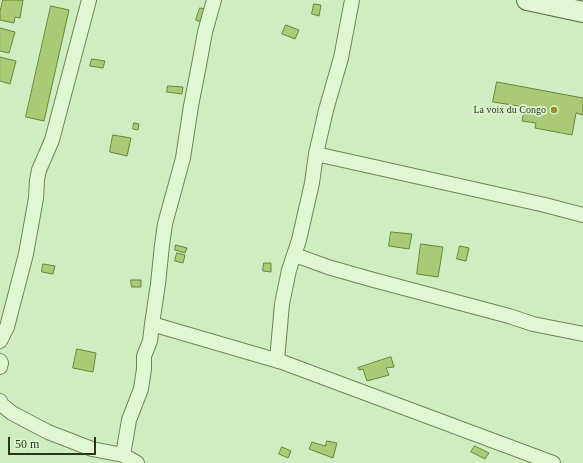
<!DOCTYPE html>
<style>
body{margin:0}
#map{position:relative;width:583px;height:463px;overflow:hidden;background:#ceedc0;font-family:"Times New Roman",serif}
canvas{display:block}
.scale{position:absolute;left:8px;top:437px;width:88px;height:18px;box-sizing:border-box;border:2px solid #2a351c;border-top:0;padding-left:5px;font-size:12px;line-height:14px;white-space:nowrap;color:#2a351c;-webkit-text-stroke:3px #dbf5cf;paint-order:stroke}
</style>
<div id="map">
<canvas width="583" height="463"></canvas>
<div class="scale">50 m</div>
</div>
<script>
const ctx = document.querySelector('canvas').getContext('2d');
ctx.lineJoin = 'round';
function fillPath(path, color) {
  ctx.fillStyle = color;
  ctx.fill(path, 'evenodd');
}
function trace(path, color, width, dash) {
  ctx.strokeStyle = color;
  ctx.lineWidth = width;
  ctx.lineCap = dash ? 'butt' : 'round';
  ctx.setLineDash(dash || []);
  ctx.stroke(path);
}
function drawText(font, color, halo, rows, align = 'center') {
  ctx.font = font + ' "Times New Roman",serif';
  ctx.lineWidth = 3.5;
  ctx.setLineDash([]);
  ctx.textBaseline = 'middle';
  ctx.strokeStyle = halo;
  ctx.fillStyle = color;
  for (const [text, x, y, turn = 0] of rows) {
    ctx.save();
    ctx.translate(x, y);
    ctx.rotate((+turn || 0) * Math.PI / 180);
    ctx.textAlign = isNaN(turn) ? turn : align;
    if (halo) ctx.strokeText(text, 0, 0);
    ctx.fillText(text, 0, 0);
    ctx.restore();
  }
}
const building = new Path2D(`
 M3,0h20l-3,18 -5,-1 -1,6 -14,-3v-8z
 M314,4l7,1 -2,11 -7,-2z
 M51,6l18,4 -25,111 -18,-4z
 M200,8l5,1 -4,13 -5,-2z
 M286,25l13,5 -4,9 -13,-5z
 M0,28l15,4 -6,21 -9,-2z
 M0,57l16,4 -6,23 -10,-3z
 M92,59l13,2 -2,7 -13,-2z
 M497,82l86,16v17l-7,-2 -4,22 -37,-7 1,-5 -14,-2 3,-14 -32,-5z
 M168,86l15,1 -1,7 -15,-2z
 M134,123l5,1 -1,6 -5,-1z
 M113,135l18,3 -4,18 -17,-4z
 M391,232l21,2 -3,15 -20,-3z
 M421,244l22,3 -5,30 -21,-3z
 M176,245l11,3 -2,5 -10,-3z
 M460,246l9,2 -3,13 -9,-2z
 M177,253l8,2 -2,8 -8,-2z
 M264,263h7v9l-8,-1z
 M43,264l12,2 -2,8 -11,-2z
 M131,280h10v7h-9z
 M77,349l19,4 -3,19 -20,-4z
 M391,357l3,10 -8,1 3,7 -22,6 -4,-12 -4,1 -1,-2z
 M327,441l10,2 -4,15 -24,-9 3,-7 13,4z
 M475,446l14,7 -4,6 -14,-7z
 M282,447l9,4 -3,7 -9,-4z`);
fillPath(building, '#aacb76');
trace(building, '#6b853e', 1);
const street = new Path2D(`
 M316,154l229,51 38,10
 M295,255l33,12 42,12 139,37 24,8 50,10
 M152,324l130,38 271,101
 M0,341l7,-14 19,-73 10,-56 1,-18 2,-10 13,-30 37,-140
 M277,360l5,-56 7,-34 10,-30 13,-57 4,-29 10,-44 15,-52 11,-58
 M0,361l1,2 -1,4
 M0,401l2,4 10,8 36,19 44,17 31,6 14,8
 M123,455l6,-35 12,-31 3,-20v-13l6,-15 2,-17 6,-40 4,-39 3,-21 18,-66 8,-52 8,-41 6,-33 9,-32`);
const secondary = new Path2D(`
 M527,0l56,12`);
trace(street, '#6f8658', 16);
trace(secondary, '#53673b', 22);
trace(street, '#dff8d3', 14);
trace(secondary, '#dff8d3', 20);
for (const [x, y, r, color] of [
 [554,110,4,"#949029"]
]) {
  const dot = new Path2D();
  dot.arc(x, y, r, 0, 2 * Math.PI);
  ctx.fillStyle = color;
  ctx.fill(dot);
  trace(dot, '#dbf5cf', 1.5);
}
drawText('10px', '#2a351c', '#dbf5cf', [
 ["La voix du Congo",546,110]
], 'right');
</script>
